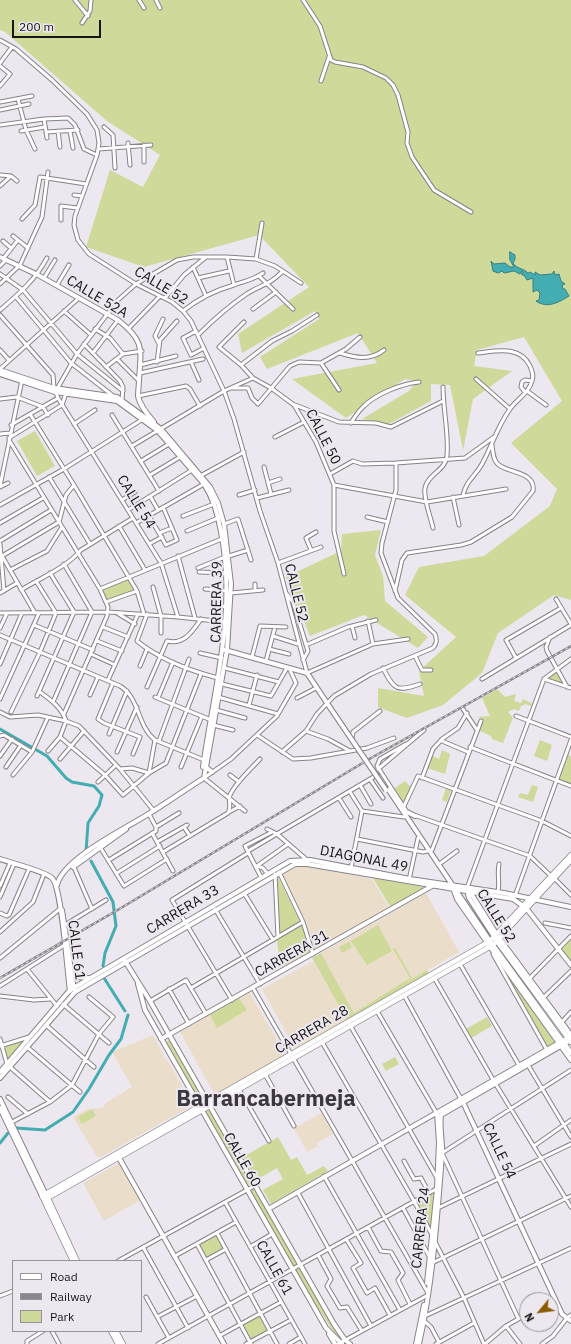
<!DOCTYPE html>
<style>
body{margin:0}
#map{position:relative;width:571px;height:1344px;overflow:hidden;background:#ede7ef;font-family:"IBM Plex Sans",sans-serif}
canvas{display:block}
.legend{position:absolute;left:12px;top:1260px;width:130px;height:72px;box-sizing:border-box;background:#ede7ef;border:1px solid #979399;margin:0;padding:5px 7px;list-style:none;font-size:12px;color:#171517}
.legend li{display:flex;align-items:center;gap:8px;height:20px}
.legend b{width:20px;border:1px solid #979399}
.north{position:absolute;left:519px;top:1292px;width:40px;height:40px;box-sizing:border-box;background:#ede7ef;border:1px solid #979399;border-radius:50%;rotate:241deg;font-size:11px;font-weight:700;line-height:16px;text-align:center;color:#171517}
.north::after{content:'';display:block;margin:auto;width:14px;height:18px;background:#8a5b00;clip-path:polygon(50% 0,100% 100%,50% 72%,0 100%)}
.scale{position:absolute;left:12px;top:20px;width:89px;height:18px;box-sizing:border-box;border:2px solid #171517;border-top:0;padding-left:5px;font-size:12px;line-height:14px;white-space:nowrap;color:#171517;-webkit-text-stroke:3px #ede7ef;paint-order:stroke}
</style>
<div id="map">
<canvas width="571" height="1344"></canvas>
<ul class="legend">
<li><b style="height:5px;background:#fff"></b>Road</li>
<li><b style="height:5px;background:#8a868b"></b>Railway</li>
<li><b style="height:11px;background:#cfd99a"></b>Park</li>
</ul>
<div class="north">N</div>
<div class="scale">200 m</div>
</div>
<script>
const ctx = document.querySelector('canvas').getContext('2d');
ctx.lineJoin = 'round';
function fillPath(path, color) {
  ctx.fillStyle = color;
  ctx.fill(path, 'evenodd');
}
function trace(path, color, width, dash) {
  ctx.strokeStyle = color;
  ctx.lineWidth = width;
  ctx.lineCap = dash ? 'butt' : 'round';
  ctx.setLineDash(dash || []);
  ctx.stroke(path);
}
function drawText(font, color, halo, rows, align = 'center') {
  ctx.font = font + ' "IBM Plex Sans",sans-serif';
  ctx.lineWidth = 4;
  ctx.setLineDash([]);
  ctx.textBaseline = 'middle';
  ctx.strokeStyle = halo;
  ctx.fillStyle = color;
  for (const [text, x, y, turn = 0] of rows) {
    ctx.save();
    ctx.translate(x, y);
    ctx.rotate((+turn || 0) * Math.PI / 180);
    ctx.textAlign = isNaN(turn) ? turn : align;
    if (halo) ctx.strokeText(text, 0, 0);
    ctx.fillText(text, 0, 0);
    ctx.restore();
  }
}
fillPath(new Path2D(`
 M299,865l73,14 18,30 -75,42 -9,-29 -24,-48z
 M426,893l33,59 -105,61 -33,-60z
 M313,961l34,59 -51,30 -34,-61z
 M249,992l37,63 -71,40 -35,-63z
 M153,1035l11,20v4l2,-1 27,47 -92,52h-4l-24,-40 15,-8 14,-1 5,-6 25,-15 -20,-35z
 M322,1113l11,21 -16,9 1,3 -11,6 -13,-24z
 M121,1162l21,37 -38,22 -21,-38z`), '#eadeca');
fillPath(new Path2D(`
 M0,0h571v600l-17,-5 -56,38 -16,40 -39,32 -36,13 -29,-11v-19l46,8 -5,-25 37,-34 -51,-42 14,-28 65,-11 66,-50 7,-17 -46,-46 51,-42 -38,-64 -47,13 -3,16 38,5 -39,28 -10,51 -13,-65 -19,-1v17l-42,23 -27,-5 47,-28 8,-10 -12,-2 -59,39 -54,-39 85,-16 -19,-30 -91,36 -7,-12 59,-38 -4,-8 -73,42 -4,-19 71,-47 -50,-52 -115,32 -58,-20 24,-77 33,17 17,-32 -53,-34 -102,-89 -5,-2z
 M35,431l20,35 -18,10 -20,-35z
 M381,530l-6,25 8,21 2,25 43,36 -10,11 -54,-33 -54,21 -24,-59 55,-26 1,-17z
 M129,577l8,14 -31,11 -6,-13z
 M557,669l8,17 -19,-7z
 M497,689l8,8 11,-3 -2,7 7,2 2,-4 10,5 -3,2 -4,-2 -5,2 -2,5 -5,-2 -6,3 5,6 -10,25 -11,-4 -1,-3 -13,-6 4,-10 -4,-3 12,-1 -8,-18z
 M540,740l12,5 -5,16 -13,-5z
 M442,750l8,4 -5,20 -18,-6 6,-12 6,3z
 M567,754l4,2v30l-14,-6z
 M405,781l7,7 -8,18 -12,-16z
 M532,785l6,2 -5,15 -15,-5 2,-4 8,2z
 M446,788l5,2 -4,12 -5,-2z
 M277,875l23,46 -20,13z
 M373,878l55,10 -37,20z
 M302,924l8,28 -30,16 -3,-28z
 M378,925l14,26 -25,14 -16,-24z
 M571,938v25l-10,-14z
 M349,942l3,5 -10,6 -3,-6z
 M395,948l17,30 -9,6 24,-14 2,5 -81,47 -36,-64 9,-5 33,60 56,-35 -17,-29z
 M499,963l57,79 -9,5z
 M239,998l8,12 -30,18 -7,-13z
 M487,1017l5,9 -21,12 -5,-9z
 M171,1039l157,277 12,23 -7,-8 -40,-62 -129,-226z
 M26,1040l-19,21 -3,-14z
 M395,1057l4,7 -13,7 -4,-7z
 M92,1109l4,7 -14,8 -4,-7z
 M278,1137l13,23 6,-3 10,18 17,-9 4,5 -57,33 -8,-14 20,-11 -6,-11 -21,12 -13,-23z
 M434,1189l-3,41 -17,-29z
 M217,1235l7,14 -18,9 -7,-13z
 M260,1314l9,16 -18,9 -9,-15z`), '#cfd99a');
const water = new Path2D(`
 M510,252l5,3v4l-2,4c4,6 10,5 15,10l2,-1 5,3v-3l5,3 12,-1 2,-3 1,4 4,-1 2,7 4,3 -3,1 1,4h2l4,7c-9,6 -22,13 -33,5l3,-1 1,-7 -3,-3 -4,2v-14l-6,2 -3,-5h-2v-4l-2,3 -6,-3 -10,2 -2,-2 -4,2 -5,-2 -2,-10 3,3 11,-1 5,4h4l-4,-7z`);
fillPath(water, '#44adb2');
trace(water, '#367f84', 1);
trace(new Path2D(`
 M0,729l47,27 19,22 6,4 22,4 8,9 -3,11 -11,17 -2,29
 M91,861l22,41 3,24 -11,27 -2,13
 M104,978l21,33
 M16,1128l29,2 28,-18 16,-23 20,-34 12,-16 7,-24
 M0,1143l8,-10`), '#44adb2', 3);
const street = new Path2D(`
 M75,0l13,16
 M139,0l5,8
 M156,0l4,8
 M303,0l17,26 11,34 4,2 28,5 23,11 7,7 5,10 10,37 -1,11 5,14 22,33 37,22
 M82,23l8,-12 1,-11
 M0,40l16,9 36,31 35,34 10,16 2,13 -2,12 -22,61 -1,9 4,15 11,14 47,30 36,18 11,9 8,10 33,70 10,28 26,92 18,52 29,110 66,-29 35,-5
 M0,63l12,-16
 M0,66l10,8 -10,12
 M321,81l8,-24
 M18,99l8,31 9,19
 M0,102l32,-6
 M0,110l29,-6
 M44,119l3,19
 M0,125l44,-6 24,-1 7,7 9,24 13,6
 M104,127l9,8 2,33
 M21,131l24,-4
 M58,131l2,16
 M70,131l3,17
 M46,132l32,-2
 M128,143l2,22
 M144,145v17
 M99,149l52,-4
 M0,175l11,1
 M11,176l6,5
 M0,186l11,-10
 M74,195l8,1
 M22,219l13,-14 5,-28 46,7
 M61,220v-14l16,2
 M13,236l15,12
 M3,241l8,7
 M227,257l7,28
 M3,259l15,-19
 M256,259l6,-36
 M0,266l6,-6
 M193,267l13,29
 M0,274l23,16 54,64 46,37
 M259,276l34,33
 M44,278l11,-18
 M198,278l31,-7
 M0,284l20,-19 22,-48 6,-45
 M57,285l12,-20
 M16,297l55,66 41,32
 M165,298l19,-23 22,-18
 M253,309l23,-17
 M0,310c20,-17 35,-30 47,-52
 M64,311l27,24
 M183,311c15,-12 33,-21 51,-26 11,-4 19,-5 29,-12
 M0,315l53,60 1,13 4,10 103,165 17,54
 M244,322l-25,25 22,18 12,13 18,10 23,17 22,37 18,43v46l10,43
 M129,328l31,-32
 M95,329l15,9 13,16
 M196,331l-13,7 8,17 13,-7
 M198,335c15,-15 32,-30 50,-42 15,-9 21,-8 34,-21
 M84,344l36,37 3,6 -1,13
 M159,344l-4,-8 8,-17
 M0,350l9,10
 M93,353l25,-33
 M340,353c16,5 30,8 44,-3
 M117,359l22,22
 M157,362l3,-22 17,-19
 M191,362l8,18
 M321,363l18,27
 M140,365l36,-9
 M241,365l31,-24 20,-10 25,-16
 M106,367l17,-13 19,-3
 M0,369l79,-71
 M140,373l63,-14
 M476,379l34,30
 M231,388h17l4,10 6,6 32,-38 9,-4 22,1 25,-14 14,-12
 M57,389l20,-35 41,-54 18,-16 41,-24 16,-3h34l29,2 19,7 26,17
 M527,391l19,14
 M525,392l-4,-5 1,-5 3,-2 7,1
 M138,396l48,-10 4,3 10,17
 M0,399l17,-2 26,10 5,8
 M62,405l4,-12
 M295,405l44,17 37,1 15,4 52,-26
 M30,414l44,71 63,106 7,23
 M112,415l47,76
 M351,423c3,-5 7,-11 11,-15 13,-14 39,-24 57,-26
 M74,424l21,-14
 M11,425l47,-27
 M0,434l10,-1
 M275,437l29,-15
 M9,438l53,-33
 M9,440l91,149 8,18 -1,9 -43,98
 M132,446l92,-55 29,-13
 M141,461l28,-17
 M264,467l7,27
 M330,474l23,-13 9,3 34,-1 69,-5 29,-21
 M150,475l30,-18
 M202,475l42,-23
 M49,477l41,67
 M268,483l12,-4
 M334,485l93,17 79,-13
 M0,486l22,-106
 M0,487l8,-4
 M239,495l16,-5
 M463,495c4,-16 12,-18 19,-31 10,-18 15,-37 28,-55 6,-9 19,-16 22,-28 2,-6 0,-10 -2,-15 -10,-21 -34,-15 -52,-13
 M150,496l8,14
 M453,497l6,28
 M257,498l32,-8
 M122,500l13,-8
 M0,505l64,-36 79,-50
 M128,510l64,-40
 M149,516l17,29 11,-5 -14,-33
 M183,516l31,-12
 M367,517l21,5
 M0,523l43,-25
 M136,523l68,-39
 M224,524l14,-5 13,41
 M119,526l26,44
 M433,528c-2,-10 -10,-30 -8,-40 2,-13 21,-18 22,-32 2,-23 -4,-46 -4,-69
 M187,531l31,-13
 M159,533l13,-5
 M0,541l51,-31
 M0,544l4,47
 M149,544l13,-7
 M311,550l-5,-12 10,-6
 M178,556l17,62
 M229,556l19,-6
 M278,563l43,-16
 M198,568l27,-11
 M10,570l37,-19 15,-24
 M199,572l28,1
 M255,584v6
 M153,587l8,29v17
 M100,589l124,-51
 M205,589l22,2
 M21,590c19,-12 45,-22 60,-40l52,-32
 M395,591l7,-31 5,-7 54,-8 10,-3 41,-25 21,-26c3,-19 -24,-18 -34,-26 -6,-4 -6,-13 -7,-20
 M0,593l17,-10
 M231,593l32,-3
 M286,593l7,9 15,49 -5,9
 M556,599l15,25
 M106,602l31,-11
 M212,604l15,3
 M0,613l109,-1 69,5 48,5
 M35,613l-33,-57 57,-34 7,-27 8,-10
 M117,613l18,11
 M147,614l-10,27c22,18 54,30 81,37
 M368,621l5,23
 M34,625l59,25
 M352,626l3,12
 M103,627l25,10
 M0,628l7,-15
 M0,635l120,51c20,12 17,40 35,54l49,20
 M273,636l25,8
 M550,637l-4,10 1,4 20,36
 M97,641l25,10
 M306,645l42,-18 28,-7
 M269,649l20,5
 M200,653l22,5
 M91,654l24,11
 M415,656l7,14h9
 M252,657l8,-31 26,1
 M516,658l-10,-18 55,-32
 M266,661l9,-34
 M0,664l22,-51
 M140,666l7,-17
 M225,668l54,14
 M383,668c11,22 14,24 37,16
 M482,679l89,-54
 M544,679l27,9
 M108,680l30,-66
 M113,683l-15,36 6,4 36,14 -7,17
 M222,684l49,12 16,-28
 M147,687l20,-46c17,4 25,-9 34,-22
 M40,692c11,8 22,16 26,29l-6,16 -12,14
 M90,695l8,-18
 M37,696l37,-84 -24,-39
 M155,697l56,23
 M218,697l60,17
 M158,698l15,-36
 M297,698l19,-10
 M0,699l39,-86
 M53,702l39,-90 -28,-48
 M249,705l8,-30
 M463,709l14,21
 M216,710l29,8
 M0,712l10,5 28,-2 28,6 13,5 41,43 34,42
 M11,712l29,-60 16,-39 -20,-32
 M516,716l55,21
 M213,725l20,5
 M306,731l22,8 22,12
 M109,734l18,-43
 M257,735l36,24 18,-1 56,-10 27,-10
 M0,736l4,-1 28,17
 M60,737l45,38 18,20 26,-22 17,-10 35,-89
 M352,739l1,-7 27,-21
 M159,741l30,-82
 M442,741l26,11
 M406,744l-26,15 -3,7 30,46
 M470,747l101,39
 M117,752l20,-45
 M282,752l24,-21 11,-17 17,-18 37,-22 62,-26c4,-5 4,-8 2,-14l-37,-36 -17,-45 1,-10 14,-53v-27
 M0,756l12,-17
 M60,759l24,-28
 M6,767l15,-22
 M181,767l21,-51
 M120,769l12,-1 17,5 6,-33
 M378,769l46,-39
 M13,775l19,-23 16,-35
 M230,775l9,7
 M422,778l11,-29 9,-10 16,-11 9,-15
 M370,779l13,19
 M98,782l18,-17
 M360,785l11,19
 M350,792l12,19
 M339,798l12,19
 M404,806l14,-30 124,45 29,15
 M245,811l-41,-33 27,-19 46,-43 19,-33 -7,-15
 M362,811l42,6
 M229,812l11,-6
 M414,815l116,41 21,20
 M156,827l23,-14
 M184,827l6,9
 M267,829l10,5 30,26
 M152,833l21,38
 M357,839l66,13 9,-2 49,-129
 M157,842l30,-17
 M100,847l24,39 43,-27
 M248,851l129,-76
 M163,852l65,-39c4,-6 0,-12 2,-18 6,-13 20,-25 30,-36
 M109,860l47,-29v-4l-7,-13
 M73,865l19,44
 M438,865l19,-14
 M257,866l31,-22
 M257,866l6,2 4,5
 M351,868l11,-57
 M279,872l24,50 10,32
 M117,873l43,-27
 M275,874l3,63
 M261,877l-16,-31 27,-14
 M554,878l17,17
 M409,880l9,-42
 M0,886l10,-23
 M467,888l77,-209 27,-20
 M498,892c2,-10 -1,-19 1,-28
 M244,893l29,47
 M515,896l56,-156
 M0,897l14,-33
 M215,909l45,75
 M0,913l7,3 2,-1 20,-46
 M545,923l26,5
 M65,925l41,-25
 M0,932l33,-30 11,-28
 M493,954l54,96
 M0,958l61,-50
 M460,964l60,103
 M27,969l30,37
 M435,979l60,104 76,124
 M529,979l42,-43
 M0,986l66,-42
 M191,988l112,-66
 M253,988l175,305
 M169,989l20,35
 M404,995l57,104
 M0,996l34,4 16,-1
 M544,997l27,-26
 M232,1000l-60,-100 76,-47
 M150,1001l36,-21 20,34
 M63,1004l46,39
 M377,1011l60,103
 M562,1022l9,-10
 M46,1025l48,42
 M350,1025l87,153
 M0,1039l7,25
 M322,1042l92,159 18,34
 M0,1046l29,-9
 M27,1047l53,45
 M528,1065l43,72
 M10,1067l40,35
 M265,1074l29,52
 M239,1089l30,52
 M8,1097l20,17
 M12,1122l38,-20 22,-17 27,-51 14,-17 -24,-20
 M534,1146l37,-26
 M404,1161l10,18 7,-1 8,15
 M324,1176l76,134
 M298,1193l73,133
 M225,1202l80,142
 M403,1208l26,48
 M438,1208l133,-64
 M368,1227l13,24 10,1 12,21 -5,7 12,24
 M217,1233l60,111
 M346,1239l15,24 -8,5 14,25 8,-5 15,27
 M435,1242l29,56 20,46
 M197,1244l54,100
 M143,1247l45,81
 M250,1247l22,-13
 M318,1255l13,24 -4,7 13,22 7,-1 15,24
 M175,1256l61,-34
 M206,1260l20,-11
 M118,1261l138,-76
 M432,1263l139,-67
 M0,1296l13,-5
 M146,1297l23,41
 M425,1316l146,-68
 M157,1317l40,-21
 M518,1318l-76,-165 129,-83
 M424,1321l7,6 8,15
 M506,1326l14,18
 M52,1331l7,13
 M219,1336l62,-34
 M27,1344v-3l16,-10
 M158,1344l280,-156
 M246,1344l43,-23
 M289,1344l12,-7
 M338,1344l90,-49
 M436,1344l38,-21
 M485,1344l21,-18 21,-12
 M542,1344l11,-8 14,-18 4,-3`);
const secondary = new Path2D(`
 M0,257l38,18 80,45c27,21 23,29 21,60 0,5 -1,11 -1,16 2,10 10,19 16,26
 M0,370l54,18 63,9 44,32 49,58 8,16 6,21 7,60 -4,66 -23,128c-18,11 -36,24 -54,35 -23,15 -87,45 -93,72
 M0,374l55,18 62,9 41,30 46,53c10,15 14,30 17,48 16,79 -7,157 -18,235
 M225,650l82,23 24,36
 M206,767l6,5
 M388,789l102,152
 M405,811l10,5
 M0,859c11,4 45,12 52,19 10,10 15,93 18,113
 M73,867l53,-38
 M453,888l4,11 34,49 80,112
 M467,890l2,8 26,40
 M469,890l28,45 74,100
 M62,910l12,80
 M125,961l25,40 184,323 11,16 5,4
 M71,972l6,5 12,1
 M138,984l7,26 181,318 16,16
 M161,1039l271,-153
 M0,1072l70,-82 220,-129 20,-1 100,19 94,14 67,14
 M0,1078l75,-86 220,-128h12l206,35 13,9 45,57
 M0,1099l46,96
 M462,1100l100,214 9,7
 M0,1108l42,88
 M118,1156l106,188
 M270,1208l301,-172
 M427,1283l10,-94 2,-47 -2,-28
 M329,1334l6,10
 M416,1344l8,-39
 M419,1344c14,-62 18,-126 23,-189 1,-13 -3,-27 -1,-40l130,-75`);
const primary = new Path2D(`
 M496,940l75,102
 M492,944l79,109
 M47,1196l30,65
 M44,1200l449,-255 78,-85
 M73,1261l-31,-65 448,-255 81,-86
 M111,1331l7,13
 M116,1331l7,13`);
trace(street, '#888289', 5);
trace(secondary, '#888289', 6);
trace(primary, '#888289', 6);
trace(street, '#fff', 3);
trace(secondary, '#fff', 4);
trace(primary, '#fff', 4.5);
const rail = new Path2D(`
 M0,978l116,-67 255,-153 200,-112`);
trace(rail, '#8a868b', 2.5);
trace(rail, '#ede7ef', 1, [3]);
const secondaryBridge = new Path2D(`
 M331,709l55,81`);
trace(secondaryBridge, '#888289', 6, []);
trace(secondaryBridge, '#fff', 4);
drawText('14px', '#171517', '#ede7ef', [
 ["CALLE 52",161,286,31],
 ["CALLE 52A",97,297,31],
 ["CALLE 50",323,437,63],
 ["CALLE 54",136,502,58],
 ["CALLE 52",296,593,76],
 ["CARRERA 39",217,602,-89],
 ["DIAGONAL 49",364,859,11],
 ["CARRERA 33",183,910,-31],
 ["CALLE 52",496,916,58],
 ["CALLE 61",76,950,83],
 ["CARRERA 31",292,954,-29],
 ["CARRERA 28",312,1030,-30],
 ["CALLE 54",499,1151,65],
 ["CALLE 60",242,1160,60],
 ["CARRERA 24",421,1228,-84],
 ["CALLE 61",274,1268,61]
]);
drawText('bold 22px', '#3c373d', '#ede7ef', [
 ["Barrancabermeja",266,1100]
]);
</script>
